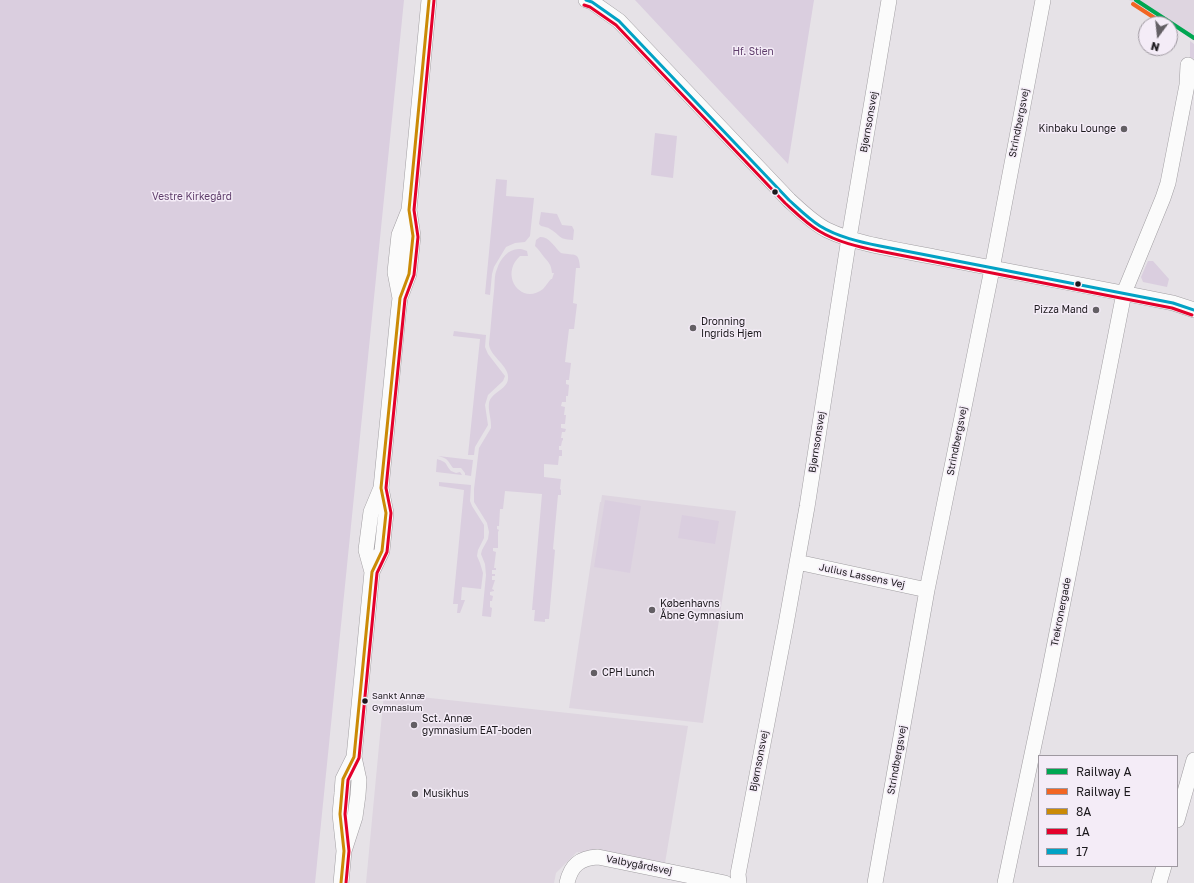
<!DOCTYPE html>
<meta charset="utf-8">
<style>
body{margin:0}
#map{position:relative;width:1194px;height:883px;overflow:hidden;background:#e6e2e7;font-family:"Golos Text",sans-serif}
canvas{display:block}
.legend{position:absolute;left:1038px;top:755px;width:140px;height:112px;box-sizing:border-box;background:#f4ecf7;border:1px solid #9e98a0;margin:0;padding:5px 7px;list-style:none;font-size:12px;color:#1c191d}
.legend li{display:flex;align-items:center;gap:8px;height:20px}
.legend b{width:20px;border:1px solid #9e98a0}
.north{position:absolute;left:1138px;top:16px;width:40px;height:40px;box-sizing:border-box;background:#f4ecf7;border:1px solid #9e98a0;border-radius:50%;rotate:195deg;font-size:11px;font-weight:700;line-height:16px;text-align:center;color:#1c191d}
.north::after{content:'';display:block;margin:auto;width:14px;height:18px;background:#635f64;clip-path:polygon(50% 0,100% 100%,50% 72%,0 100%)}
</style>
<div id="map">
<canvas width="1194" height="883"></canvas>
<ul class="legend">
<li><b style="height:5px;background:#00a651"></b>Railway A</li>
<li><b style="height:5px;background:#f26522"></b>Railway E</li>
<li><b style="height:5px;background:#cb8a06"></b>8A</li>
<li><b style="height:5px;background:#e4002b"></b>1A</li>
<li><b style="height:5px;background:#01a2c5"></b>17</li>
</ul>
<div class="north">N</div>
</div>
<script>
const ctx = document.querySelector('canvas').getContext('2d');
ctx.lineJoin = 'round';
function fillPath(path, color) {
  ctx.fillStyle = color;
  ctx.fill(path, 'evenodd');
}
function trace(path, color, width, dash) {
  ctx.strokeStyle = color;
  ctx.lineWidth = width;
  ctx.lineCap = dash ? 'butt' : 'round';
  ctx.setLineDash(dash || []);
  ctx.stroke(path);
}
function drawText(font, color, halo, rows, align = 'center') {
  ctx.font = font + ' "Golos Text",sans-serif';
  ctx.lineWidth = 3;
  ctx.setLineDash([]);
  ctx.textBaseline = 'middle';
  ctx.strokeStyle = halo;
  ctx.fillStyle = color;
  for (const [text, x, y, turn = 0] of rows) {
    ctx.save();
    ctx.translate(x, y);
    ctx.rotate((+turn || 0) * Math.PI / 180);
    ctx.textAlign = isNaN(turn) ? turn : align;
    if (halo) ctx.strokeText(text, 0, 0);
    ctx.fillText(text, 0, 0);
    ctx.restore();
  }
}
fillPath(new Path2D(`
 M1129,0h65v41l-35,-25z
 M602,495l134,16 -33,212 -134,-15 31,-206h1z
 M384,693l304,33 -23,137 -88,-11 -21,21 -2,10h-188z`), '#ded5e0');
fillPath(new Path2D(`
 M0,0h404l-89,883h-315z
 M635,0h179l-26,164z
 M1190,41l4,3v15l-4,-2z
 M655,133l22,3 -4,42 -22,-3z
 M496,179l11,1 -1,16 28,2 -4,38 -5,6 -10,1 -9,4 -12,20 -2,7 -2,21 -5,-1z
 M541,212l16,2 5,11 10,1 2,4 -1,10c-16,-1 -11,-4 -23,-11 -2,-2 -6,-2 -9,-3l-2,-2z
 M540,237c9,-1 15,11 21,16 14,3 18,-2 19,15h-4l-3,35 4,1 -3,25h-5l-4,33 6,1 -2,17h-3v4l3,1 -1,11h-2v6h-4l-1,4 4,1 -1,8h2l-1,9h-4v4l5,1 -1,3h-3l-1,6h2v2l-1,1 -1,5h-2v4h3v6h-3l-1,9 -14,-1v13l17,2 -1,10 1,1v5h-3l-5,54 2,1 -6,69h-4v3l-11,-1 1,-11h-3l10,-116 -37,-3 -2,18h-3l-1,17h-2v3l2,1 -1,2v16h-5v3l3,1 -2,16h2v2h-4v4h3v2h-3v4h3l-3,9 2,1v1l-4,1v3l3,1 -1,5h-2v6l2,1 -1,9 -9,-1 4,-41 -1,-11 -4,-10 1,-4 6,-11 1,-7 -2,-9 -13,-21v-13l5,-41 12,-20v-3c0,-7 -3,-15 -2,-22 2,-11 18,-13 19,-24 2,-13 -18,-22 -19,-35 2,-18 3,-36 5,-53 1,-7 0,-16 3,-22 4,-13 16,-25 30,-18l1,5h-8c-21,19 1,50 23,33 3,-3 5,-7 8,-10h1l2,-6h-2c-1,-9 -3,-10 -8,-16 -3,-4 -5,-7 -9,-11l1,-6z
 M1148,261h5l16,18 -2,8 -24,-5 -2,-5z
 M454,331l32,4 -1,12 3,7 17,22 -2,5 -15,14 -3,10 3,20 -13,22 -1,8h-6l12,-116 -27,-3z
 M438,456l35,4 -2,16 -6,-1v-2l-4,-5h-8c-6,-8 -4,-9 -15,-12z
 M437,459c12,4 7,4 14,12l5,2 4,-1 2,3 -26,-3z
 M439,482l32,3 -1,16 2,5 12,19v13l-6,12 -1,6 3,7 3,10 -2,16 -19,-2 -1,13h4l-5,13h-3l1,-9h-5l11,-114 -25,-4z
 M605,500l36,6 -11,67 -36,-6z
 M682,515l37,6 -4,23 -37,-6z`), '#dacedf');
const minor = new Path2D(`
 M586,0l6,2 27,19 170,179c12,11 24,23 38,30 31,15 74,20 108,27 80,16 159,30 238,46l21,7
 M400,298l-5,-26 4,-37 10,-25 20,-210
 M797,562l130,28
 M372,572l10,-21 4,-38 -5,-25 17,-173 2,-17 9,-24 4,-38 -4,-26
 M1177,820l17,-60
 M344,851l11,-34 3,-22 1,-15 -5,-23 18,-185 -6,-22 5,-38 10,-24
 M341,883l3,-32 -4,-37 2,-21 1,-14 11,-22
 M567,883c4,-18 13,-25 31,-26l127,26
 M739,883l-1,-9 48,-250 21,-117 42,-269 40,-238
 M875,883l52,-293 65,-321 51,-269
 M1005,883l43,-205 76,-385 39,-95 5,-15 19,-98 1,-20
 M1159,883l5,-17`);
trace(minor, '#a19ea2', 16);
trace(minor, '#fbfbfb', 15);
trace(new Path2D(`
 M341,883l3,-32 -4,-37 3,-35 11,-22 18,-185 10,-21 4,-38 -5,-25 19,-190 9,-24 4,-38 -4,-26 20,-210`), '#cb8a06', 3);
trace(new Path2D(`
 M584,5l6,2 26,18 169,178c11,10 22,21 34,28 18,11 40,16 60,20l293,57 20,7
 M346,883l3,-32 -4,-37 3,-34 11,-22 18,-185 10,-21 4,-39 -5,-25 19,-189 9,-24 4,-38 -4,-27 20,-210`), '#e4002b', 3);
trace(new Path2D(`
 M586,0l6,2 27,19 170,179c10,9 20,19 31,26 18,11 40,16 60,20l293,57 21,7`), '#01a2c5', 3);
trace(new Path2D(`
 M1136,0l58,38`), '#00a651', 4);
trace(new Path2D(`
 M1133,4l31,20`), '#f26522', 4);
for (const [x, y, r, color] of [
 [1124,129,4,"#635f64"],
 [775,192,3.5,"#1c191d"],
 [1078,284,3.5,"#1c191d"],
 [1096,310,4,"#635f64"],
 [693,328,4,"#635f64"],
 [652,610,4,"#635f64"],
 [594,673,4,"#635f64"],
 [365,701,3.5,"#1c191d"],
 [414,725,4,"#635f64"],
 [415,794,4,"#635f64"]
]) {
  const dot = new Path2D();
  dot.arc(x, y, r, 0, 2 * Math.PI);
  ctx.fillStyle = color;
  ctx.fill(dot);
  trace(dot, '#f4ecf7', 1.5);
}
drawText('9px', '#1c191d', '#f4ecf7', [
 ["Sankt Annæ",372,696],
 ["Gymnasium",372,708]
], 'left');
drawText('10px', '#5f3e6b', '#f4ecf7', [
 ["Hf. Stien",753,52],
 ["Vestre Kirkegård",192,197]
]);
drawText('10px', '#1c191d', '#f4ecf7', [
 ["Bjørnsonsvej",869,122,-80],
 ["Strindbergsvej",1019,123,-79],
 ["Strindbergsvej",957,441,-79],
 ["Bjørnsonsvej",817,442,-81],
 ["Julius Lassens Vej",862,576,12],
 ["Trekronergade",1061,612,-79],
 ["Strindbergsvej",897,760,-80],
 ["Bjørnsonsvej",759,761,-79],
 ["Valbygårdsvej",639,865,11]
]);
drawText('10px', '#1c191d', '#f4ecf7', [
 ["Kinbaku Lounge",1116,129,"right"],
 ["Pizza Mand",1088,310,"right"],
 ["Dronning",701,322],
 ["Ingrids Hjem",701,334],
 ["Københavns",660,604],
 ["Åbne Gymnasium",660,616],
 ["CPH Lunch",602,673],
 ["Sct. Annæ",422,719],
 ["gymnasium EAT-boden",422,731],
 ["Musikhus",423,794]
], 'left');
</script>
